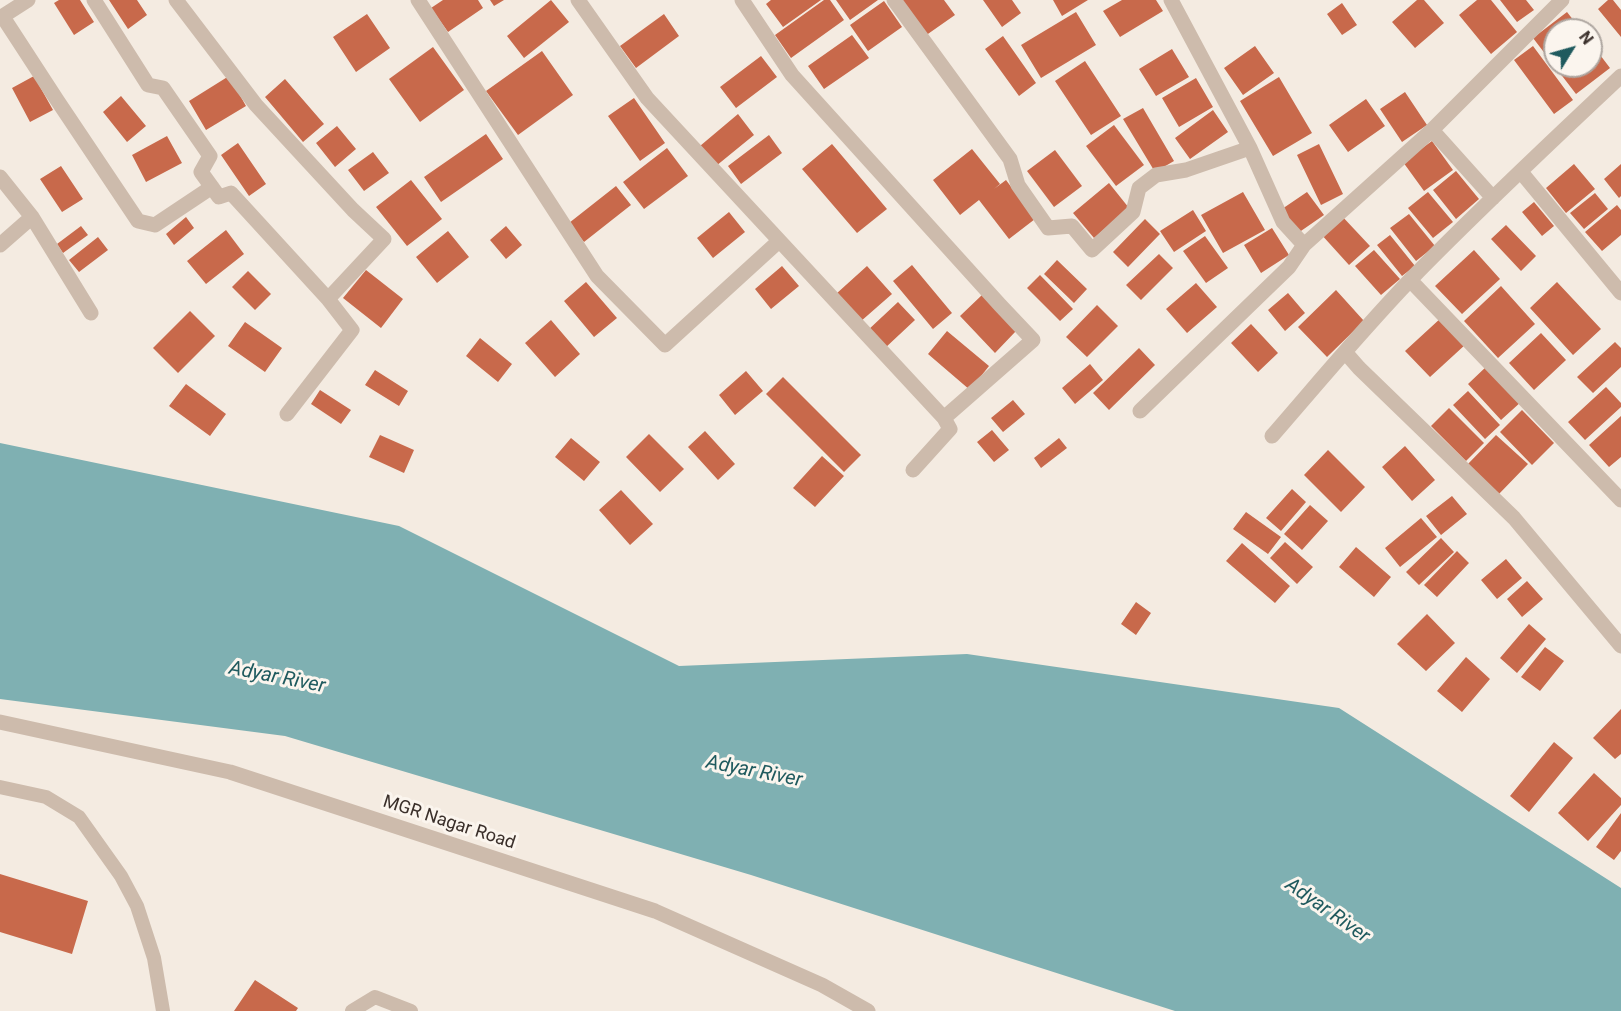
<!DOCTYPE html>
<style>
body{margin:0}
#map{position:relative;width:1621px;height:1011px;overflow:hidden;background:#f4ebe1;font-family:Roboto,sans-serif}
canvas{display:block}
.north{position:absolute;left:1543px;top:18px;width:60px;height:60px;box-sizing:border-box;background:#fbf5ee;border:2px solid #aea6a0;border-radius:50%;rotate:53deg;font-size:16px;font-weight:700;line-height:24px;text-align:center;color:#3b302b}
.north::after{content:'';display:block;margin:auto;width:21px;height:27px;background:#1f5a5e;clip-path:polygon(50% 0,100% 100%,50% 72%,0 100%)}
</style>
<div id="map">
<canvas width="1621" height="1011"></canvas>
<div class="north">N</div>
</div>
<script>
const ctx = document.querySelector('canvas').getContext('2d');
ctx.lineJoin = 'round';
function fillPath(path, color) {
  ctx.fillStyle = color;
  ctx.fill(path, 'evenodd');
}
function trace(path, color, width, dash) {
  ctx.strokeStyle = color;
  ctx.lineWidth = width;
  ctx.lineCap = dash ? 'butt' : 'round';
  ctx.setLineDash(dash || []);
  ctx.stroke(path);
}
function drawText(font, color, halo, rows, align = 'center') {
  ctx.font = font + ' Roboto,sans-serif';
  ctx.lineWidth = 6;
  ctx.setLineDash([]);
  ctx.textBaseline = 'middle';
  ctx.strokeStyle = halo;
  ctx.fillStyle = color;
  for (const [text, x, y, turn = 0] of rows) {
    ctx.save();
    ctx.translate(x, y);
    ctx.rotate((+turn || 0) * Math.PI / 180);
    ctx.textAlign = isNaN(turn) ? turn : align;
    if (halo) ctx.strokeText(text, 0, 0);
    ctx.fillText(text, 0, 0);
    ctx.restore();
  }
}
fillPath(new Path2D(`
 M0,443l399,83 280,140 288,-12 372,54 282,180v123h-446l-424,-136 -466,-139 -285,-37z`), '#7fb0b2');
fillPath(new Path2D(`
 M59,0h21l14,22 -20,13 -20,-32z
 M109,0h28l10,15 -19,14z
 M443,0h35l5,8 -35,24 -17,-24z
 M490,0h14l-10,6z
 M551,0l18,22 -45,36 -17,-22z
 M771,0h50l-38,27 -17,-23z
 M824,0h6l14,20 -53,38 -16,-23z
 M836,0h42l-28,20z
 M903,0h41l11,15 -30,21 -24,-34z
 M983,0h29l9,13 -19,14z
 M1053,0h35l-26,16z
 M1122,0h34l7,11 -43,26 -17,-26z
 M1417,0h7l20,23 -29,25 -23,-26z
 M1477,0h14l26,32 -26,22 -32,-39z
 M1500,0h26l8,10 -17,12z
 M1608,0h5l8,10v27l-23,-28z
 M884,1l18,26 -34,24 -18,-26z
 M1342,3l15,22 -15,10 -15,-21z
 M1076,12l20,33 -55,33 -20,-33z
 M1567,12l14,18h-26v36h36v-23l19,25 -34,26 -43,-56z
 M367,14l23,34 -34,24 -23,-35z
 M664,14l15,22 -43,32 -16,-22z
 M852,35l17,23 -45,31 -16,-23z
 M1003,36l33,47 -17,13 -34,-47z
 M1255,46l19,27 -31,22 -19,-27z
 M1533,46l40,54 -19,14 -40,-54z
 M433,47l31,43 -44,32 -31,-43z
 M1172,49l17,28 -33,19 -17,-27z
 M542,51l31,44 -55,40 -32,-44z
 M761,56l16,21 -41,31 -16,-21z
 M1085,61l36,55 -30,19 -36,-54z
 M34,76l19,34 -23,12 -18,-34z
 M229,76l17,30 -40,24 -17,-29z
 M1279,77l33,56 -39,23 -33,-55z
 M1196,78l17,29 -34,20 -17,-29z
 M285,79l39,45 -21,18 -38,-45z
 M1405,92l22,33 -25,17 -22,-33z
 M121,96l25,30 -19,16 -24,-30z
 M634,98l31,45 -25,18 -32,-45z
 M1366,99l19,27 -37,26 -19,-27z
 M1143,108l31,53 -19,11 -32,-53z
 M1213,110l15,22 -38,27 -15,-21z
 M738,114l16,21 -38,31 -16,-20z
 M1114,125l30,40 -28,21 -30,-40z
 M337,126l19,23 -21,18 -19,-24z
 M486,134l17,25 -62,43 -17,-25z
 M769,135l13,18 -41,31 -13,-18z
 M167,136l15,27 -36,19 -14,-27z
 M1432,141l21,29 -29,21 -21,-29z
 M238,143l28,41 -17,12 -28,-41z
 M832,144l55,65 -30,24 -55,-64z
 M1319,144l24,50 -22,11 -24,-50z
 M667,148l21,28 -44,33 -21,-27z
 M972,149l28,35 -6,5 12,-9 29,39 -26,20 -30,-39 -19,15 -27,-35z
 M1055,150l27,36 -28,21 -27,-36z
 M373,152l16,21 -25,18 -16,-21z
 M1574,164l21,25 -29,24 -20,-25z
 M1621,164v32l-2,2 -15,-19z
 M61,166l22,33 -21,13 -22,-33z
 M1456,171l23,28 -23,20 -23,-29z
 M411,180l31,39 -35,27 -31,-39z
 M1109,183l20,25 -35,30 -21,-25z
 M616,186l15,19 -47,37 -15,-19z
 M1243,192l22,38 -42,23 -22,-38z
 M1307,192l17,23 -26,18 -16,-24z
 M1428,192l25,30 -20,16 -25,-30z
 M1595,193l13,16 -24,20 -14,-16z
 M1534,202l20,24 -12,10 -20,-24z
 M1617,205l4,5v25l-19,16 -17,-19z
 M1193,210l13,21 -32,21 -14,-21z
 M729,212l16,20 -32,26 -16,-20z
 M1340,214l30,32 -21,19 -29,-32z
 M1409,214l26,32 -19,15 -26,-33z
 M186,217l8,11 -20,17 -8,-11z
 M1145,219l15,15 -32,33 -15,-15z
 M1506,225l30,31 -15,15 -30,-32z
 M81,226l7,9 -25,18 -6,-9z
 M506,226l16,19 -16,14 -16,-19z
 M1272,228l17,27 -28,18 -17,-28z
 M226,230l18,24 -38,30 -19,-23z
 M448,231l21,26 -32,26 -21,-26z
 M1390,235l25,31 -13,10 -25,-31z
 M1205,236l23,32 -22,15 -23,-32z
 M98,237l10,13 -29,22 -10,-12z
 M1374,250l26,29 -19,16 -26,-29z
 M1474,250l26,29 -38,35 -27,-28z
 M1159,254l14,14 -32,32 -15,-15z
 M1057,260l30,29 -13,14 -30,-29z
 M912,265l40,48 -19,16 -40,-48z
 M782,266l17,20 -28,23 -16,-20z
 M867,266l25,28 -32,28 -24,-28z
 M366,270l37,29 -22,29 -38,-30z
 M248,271l23,23 -16,16 -23,-23z
 M1040,275l33,34 -13,12 -33,-33z
 M586,282l31,36 -23,19 -30,-36z
 M1557,282l44,47 -28,26 -43,-47z
 M1196,283l21,24 -30,26 -21,-24z
 M1501,286l34,38 -37,34 -34,-37z
 M1336,290l28,31 -37,36 -29,-30z
 M1288,293l17,20 -20,18 -17,-21z
 M982,295l34,36 -21,22 -35,-37z
 M898,302l17,18 -31,29 -17,-18z
 M1097,305l21,21 -31,31 -21,-20z
 M190,311l25,25 -37,37 -25,-25z
 M1442,317l24,27 -36,33 -25,-26z
 M551,320l29,34 -25,23 -30,-34z
 M245,322l37,26 -17,24 -37,-26z
 M1251,324l27,29 -20,19 -27,-29z
 M947,331l42,35 -19,24 -42,-36z
 M1541,333l25,27 -32,30 -25,-27z
 M480,338l32,26 -14,18 -32,-26z
 M1615,342l6,6v19l-28,26 -16,-16z
 M1139,348l16,17 -46,45 -16,-17z
 M1090,364l13,16 -28,24 -13,-16z
 M1488,365l34,36 -21,19 -33,-36z
 M375,370l33,21 -9,15 -34,-21z
 M746,371l17,20 -28,24 -16,-20z
 M783,377l78,78 -17,17 -78,-78z
 M186,384l40,30 -16,22 -41,-30z
 M1606,387l15,16v4l-36,33 -17,-18z
 M320,390l31,20 -10,14 -30,-20z
 M1468,391l32,34 -15,14 -32,-34z
 M1013,400l12,14 -22,18 -12,-14z
 M1449,408l35,35 -18,18 -35,-35z
 M1522,410l32,33 -22,22 -32,-33z
 M1621,416v41l-12,10 -20,-22z
 M992,430l17,20 -15,12 -17,-20z
 M705,431l30,33 -17,16 -30,-33z
 M649,434l35,35 -24,23 -34,-35z
 M380,435l34,15 -10,23 -35,-16z
 M1496,435l32,29 -30,31 -31,-30z
 M571,438l29,24 -16,19 -29,-24z
 M1059,438l8,10 -26,20 -7,-10z
 M1405,446l30,34 -23,21 -30,-34z
 M1328,450l37,37 -24,25 -37,-37z
 M822,456l22,20 -29,31 -22,-19z
 M1292,489l14,13 -25,29 -15,-13z
 M621,490l32,34 -23,21 -31,-35z
 M1452,496l15,18 -26,21 -15,-19z
 M1310,505l18,16 -26,29 -18,-16z
 M1246,512l35,25 -13,17 -35,-25z
 M1421,518l16,19 -37,30 -15,-19z
 M1441,538l13,14 -35,33 -13,-13z
 M1285,542l28,25 -16,17 -27,-26z
 M1242,543l48,43 -15,17 -49,-42z
 M1356,547l35,30 -17,20 -35,-30z
 M1457,551l12,12 -32,34 -13,-12z
 M1506,559l16,19 -25,21 -16,-19z
 M1527,581l16,18 -21,18 -15,-18z
 M1136,602l15,11 -15,22 -15,-11z
 M1427,614l28,29 -29,28 -29,-27z
 M1529,624l17,15 -29,34 -17,-15z
 M1545,647l19,14 -24,30 -19,-14z
 M1466,657l24,22 -28,33 -25,-21z
 M1621,709v45l-6,5 -22,-21z
 M1554,742l19,16 -44,54 -19,-16z
 M1594,773l27,25v7l-33,36 -30,-28z
 M1621,813v38l-7,9 -18,-13z
 M0,874l88,27 -16,53 -72,-22z
 M255,980l43,28 -2,3h-62z`), '#c8694b');
trace(new Path2D(`
 M0,787l46,10 33,20 42,59 16,30 17,52 9,53
 M352,1011l23,-14 36,14`), '#cdbbac', 14);
trace(new Path2D(`
 M94,0l54,85 15,3 47,68 -9,16 18,25 12,-4 97,106 24,31 -65,84
 M176,0l80,105 97,105 31,29 -56,60
 M418,0l179,276 68,69 114,-104
 M578,0l69,98 297,320 6,11 -37,41
 M742,0l50,75 208,230 33,35 -89,78
 M894,0l116,159 8,26 30,43 24,-2 20,24 41,-38 6,-24 17,-13 30,-5 64,-22
 M1171,0l79,148 33,74 21,23
 M3,17l54,83 81,121 17,4 57,-38
 M0,18l28,-18
 M1432,130l61,68
 M1521,172l100,121
 M0,177l32,40 59,96
 M0,245l32,-28
 M1410,280l211,220
 M1345,352l14,16 155,150 107,128
 M1140,411l149,-144 15,-22 128,-115 130,-130
 M1272,436c46,-53 91,-107 139,-157 68,-70 139,-136 210,-203
 M0,722l230,50 425,139 167,74 46,26`), '#cdbbac', 15);
drawText('18px', '#3b302b', '#fbf5ee', [
 ["MGR Nagar Road",449,823,18]
]);
drawText('italic 20px', '#1f5a5e', '#fbf5ee', [
 ["Adyar River",277,678,11],
 ["Adyar River",754,772,11],
 ["Adyar River",1327,911,35]
]);
</script>
